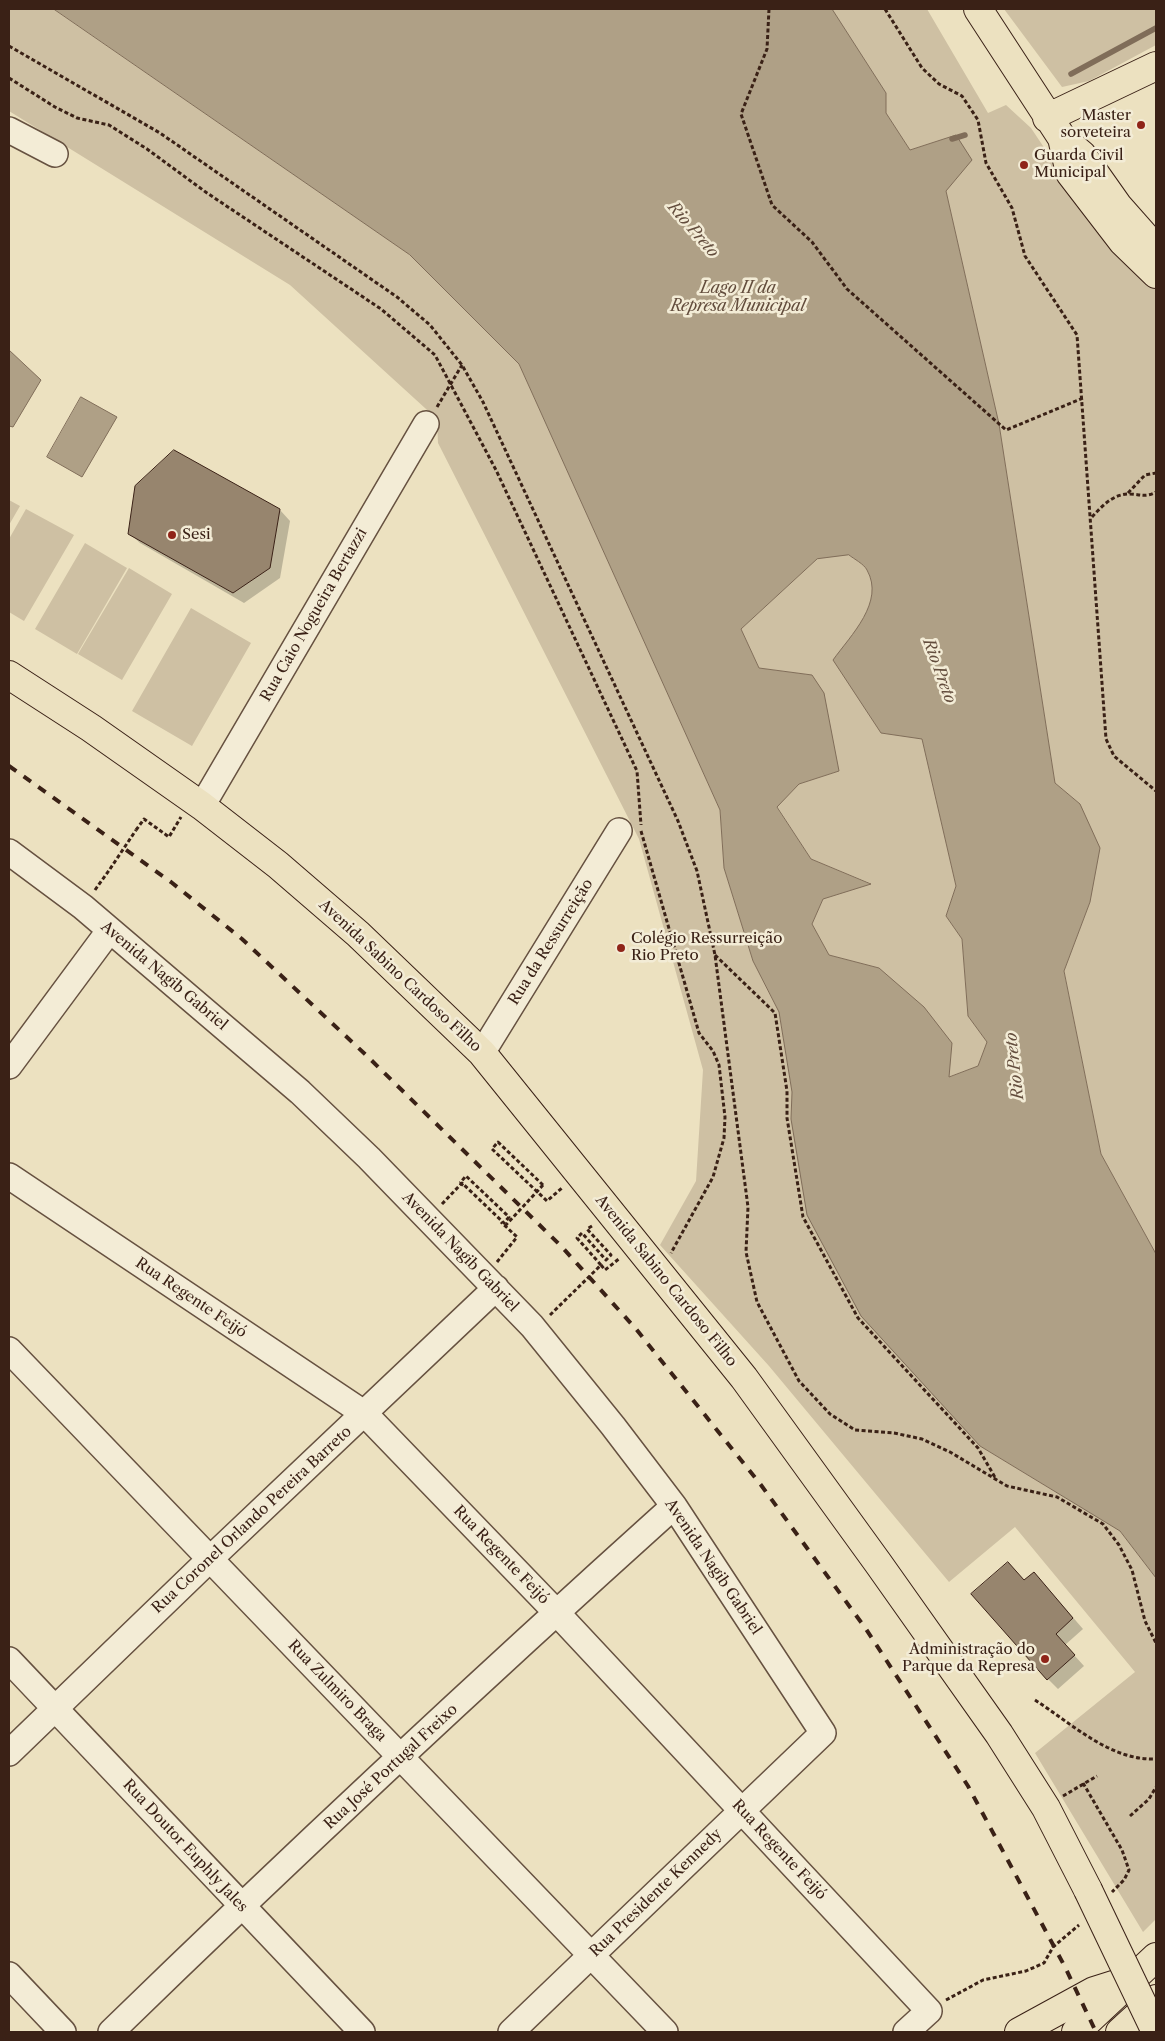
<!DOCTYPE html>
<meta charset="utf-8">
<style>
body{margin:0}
#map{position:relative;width:1165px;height:2041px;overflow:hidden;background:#ece1c0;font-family:"Libre Caslon Text",serif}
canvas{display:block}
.frame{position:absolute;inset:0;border:10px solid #3a2116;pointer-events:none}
</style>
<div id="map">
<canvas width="1165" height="2041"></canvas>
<div class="frame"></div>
</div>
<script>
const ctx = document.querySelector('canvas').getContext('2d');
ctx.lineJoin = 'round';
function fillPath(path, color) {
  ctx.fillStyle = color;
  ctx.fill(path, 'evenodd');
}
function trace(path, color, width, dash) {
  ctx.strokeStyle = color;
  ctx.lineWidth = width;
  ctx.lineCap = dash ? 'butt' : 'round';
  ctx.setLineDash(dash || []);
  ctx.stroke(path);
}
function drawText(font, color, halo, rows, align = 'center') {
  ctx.font = font + ' "Libre Caslon Text",serif';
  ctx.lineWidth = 5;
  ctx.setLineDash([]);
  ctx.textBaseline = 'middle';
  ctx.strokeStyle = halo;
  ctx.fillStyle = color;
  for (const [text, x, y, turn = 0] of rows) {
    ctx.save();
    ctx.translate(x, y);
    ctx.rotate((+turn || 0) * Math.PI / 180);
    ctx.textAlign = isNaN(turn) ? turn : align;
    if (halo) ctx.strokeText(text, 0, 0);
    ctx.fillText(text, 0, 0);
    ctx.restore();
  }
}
fillPath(new Path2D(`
 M9,9h45l356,246 109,109 201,446 4,58 29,93 26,51 13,80 -1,27 189,327 140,85 36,47v341l-13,13 -108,-179 100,-81 -120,-145 -66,55 -180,-216 -109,-121 36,-64 7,-111 -64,-231 -201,-396 -1,-24 -147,-134 -281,-174z
 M832,9h95l61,104 18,-8 25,23 38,57 87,101v968l-55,-100 -37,-184 26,-68 -10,-98 -25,-21 -56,-359 -53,-233 10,-56 -46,15 -24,-37v-20z
 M1004,9h152v36l-67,36 -27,6z
 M9,500l11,6 -11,19z
 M26,509l48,26 -50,86 -15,-9v-73z
 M85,543l42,25 -50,86 -42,-25z
 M849,555c5,4 15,9 18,15 18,32 -16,65 -33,90l47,73 41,5 34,148 -10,30 16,23 6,77 19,26 -9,24 -30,11 -69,-109 -50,-13 -17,-31 11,-25 47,-16 -59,-24 -34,-53 22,-22 40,-13 -27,-96 -53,-7 -18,-39 76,-70z
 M129,568l43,26 -50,86 -44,-26z
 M191,608l60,35 -59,103 -60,-35z`), '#cec0a3');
const water = new Path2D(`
 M54,9h778l54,84v20l24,37 46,-15 16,25 -26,31 53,233 56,359 25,21 20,44 -10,54 -26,69 37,183 55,100v324l-36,-47 -140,-85 -119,-130 -54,-101 -16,-96 1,-27 -13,-80 -26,-51 -29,-93 -4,-58 -201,-446 -109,-109zM849,555c5,4 15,9 18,15 18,32 -16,65 -34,90l48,73 41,6 34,147 -10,30 16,23 6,77 19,26 -9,24 -29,11 3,-34 -28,-36 -45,-39 -50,-13 -17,-31 11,-25 48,-15 -60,-25 -34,-52 22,-23 40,-13 -15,-78 -12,-18 -53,-7 -18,-39 76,-70z
 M9,350l32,30 -28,47 -4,-1z
 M81,397l36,20 -35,60 -35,-20z`);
fillPath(water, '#afa086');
trace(water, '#806d59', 1);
fillPath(new Path2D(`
 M280,510l10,11 -10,57 -36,25 -104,-60 -11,-10z
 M1025,1581l19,3 39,45 -18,16 19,21 -26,23 -10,-10z`), '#0003');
trace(new Path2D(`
 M1071,74l85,-46
 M952,139l13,-4`), '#806d59', 5.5);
const building = new Path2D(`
 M174,450l106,59 -10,59 -37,25 -105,-59 7,-48z
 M1008,1562l16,18 10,-8 39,46 -17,16 19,21 -28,25 -76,-86z`);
fillPath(building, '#97856e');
trace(building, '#3a2116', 1);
const minor = new Path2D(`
 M9,130l46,24
 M202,806l224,-382
 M9,852l74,55 217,185 69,66 163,168 81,100 61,80 149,227 -312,299
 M482,1053l137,-222
 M9,1066l100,-135
 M9,1176l356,238 191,198 373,399 -23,21
 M9,1350l656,682
 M9,1660l353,372
 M9,1753l201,-194 286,-271
 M9,1975l54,57
 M111,2032c184,-179 372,-354 563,-526`);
const major = new Path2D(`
 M978,9l84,129 20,17 36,51 38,43
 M1047,118l109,-52
 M1062,138l8,35 53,69 33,32
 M9,675l82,53 111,78 76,59 80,69 124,119 262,325 134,185 121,171 47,74 42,82`);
const highway = new Path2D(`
 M1019,2032l75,-41 38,-12
 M1076,2032l80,-75
 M1120,2032l36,-33`);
trace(minor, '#665140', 28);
trace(major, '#3a2116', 30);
trace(highway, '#3a2116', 30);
trace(new Path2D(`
 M769,9l-2,40 -26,65 31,91 40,37 35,47 159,141 77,-32
 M885,9l37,59 17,16 23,12 16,24 8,43 26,45 13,48 52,79 29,404 8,17 42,35
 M9,46l151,87 237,164 33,28 32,40 21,37 195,419 19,50 18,84 33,252 -2,45 11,50 42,79 31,33 25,16 39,3 28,6 28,13 57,34 50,11 46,27 16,21 13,25 13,51 11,22
 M9,78l46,29 22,11 32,7 38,24 60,44 174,116 54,46 61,115 141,301 4,54
 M437,407l25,-42
 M1128,493l17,-18 11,-2
 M1092,517c10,-11 21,-23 37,-23 10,0 17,4 27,-2
 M136,830l8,-11 25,18 12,-20
 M641,831l58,202 14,18 6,14 6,52 -1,21 -11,39 -42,76
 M95,890l15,-21
 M715,955l60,58 12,78v27l16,99 55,101 120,130 18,31
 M543,1185l-45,-43 -6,7 55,52 16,-14
 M442,1204l20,-21 42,40 5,-6 -43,-41 -6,7
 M592,1226l-5,3 24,26 -5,5 -24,-27 -5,5 24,27
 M497,1262l20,-25 -16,-15
 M550,1315l51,-50 4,5 15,-12
 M1035,1700c37,24 76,61 121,59
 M1083,1783l39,67 7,20 -5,10 -12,12
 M1063,1796l34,-20
 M1130,1816l19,-17 7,-12
 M946,2000l37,-20 43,-9 18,-8 9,-16 26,-22`), '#3a2116', 3, [4, 2.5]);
trace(minor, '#f3ecd6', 25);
trace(major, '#ece1c0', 28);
trace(highway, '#ece1c0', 28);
trace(new Path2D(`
 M9,766l162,116 71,57 124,116 196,192 74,82 125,156 105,144 102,157 97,181 31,65`), '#3a2116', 4, [9, 9]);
const majorBridge = new Path2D(`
 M1088,1890l68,142`);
trace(majorBridge, '#3a2116', 30, []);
trace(new Path2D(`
 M110,869l26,-39
 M460,1183l4,3
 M505,1226l38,-41`), '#3a2116', 3, [4, 2.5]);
trace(majorBridge, '#ece1c0', 28);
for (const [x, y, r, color] of [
 [1141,125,5,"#8f2418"],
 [1024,165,5,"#8f2418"],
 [172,535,5,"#8f2418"],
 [621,948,5,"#8f2418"],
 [1045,1659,5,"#8f2418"]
]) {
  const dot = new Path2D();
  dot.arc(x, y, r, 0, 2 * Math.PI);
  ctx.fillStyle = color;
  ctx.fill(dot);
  trace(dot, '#f3ecd6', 2);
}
drawText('15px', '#3a2116', '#f3ecd6', [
 ["Master",1131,116,"right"],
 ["sorveteira",1131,133,"right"],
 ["Guarda Civil",1034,156],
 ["Municipal",1034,173],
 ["Sesi",182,535],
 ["Colégio Ressurreição",631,939],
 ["Rio Preto",631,956],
 ["Administração do",1035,1650,"right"],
 ["Parque da Represa",1035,1667,"right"]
], 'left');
drawText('15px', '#3a2116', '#f3ecd6', [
 ["Rua Caio Nogueira Bertazzi",314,615,-60],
 ["Rua da Ressurreição",551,942,-58],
 ["Avenida Nagib Gabriel",164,976,40],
 ["Avenida Sabino Cardoso Filho",400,976,43],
 ["Avenida Nagib Gabriel",460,1252,46],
 ["Avenida Sabino Cardoso Filho",666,1281,51],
 ["Rua Regente Feijó",191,1298,34],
 ["Rua Coronel Orlando Pereira Barreto",252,1520,-43],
 ["Rua Regente Feijó",501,1555,46],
 ["Avenida Nagib Gabriel",713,1567,56],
 ["Rua Zulmiro Braga",337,1691,46],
 ["Rua José Portugal Freixo",391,1767,-43],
 ["Rua Doutor Euphly Jales",185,1846,47],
 ["Rua Regente Feijó",779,1850,47],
 ["Rua Presidente Kennedy",656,1893,-44]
]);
drawText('italic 16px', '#634d3d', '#f3ecd6', [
 ["Rio Preto",693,230,49],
 ["Lago II da",738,288],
 ["Represa Municipal",738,306],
 ["Rio Preto",939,671,70],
 ["Rio Preto",1015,1066,-96]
]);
</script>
